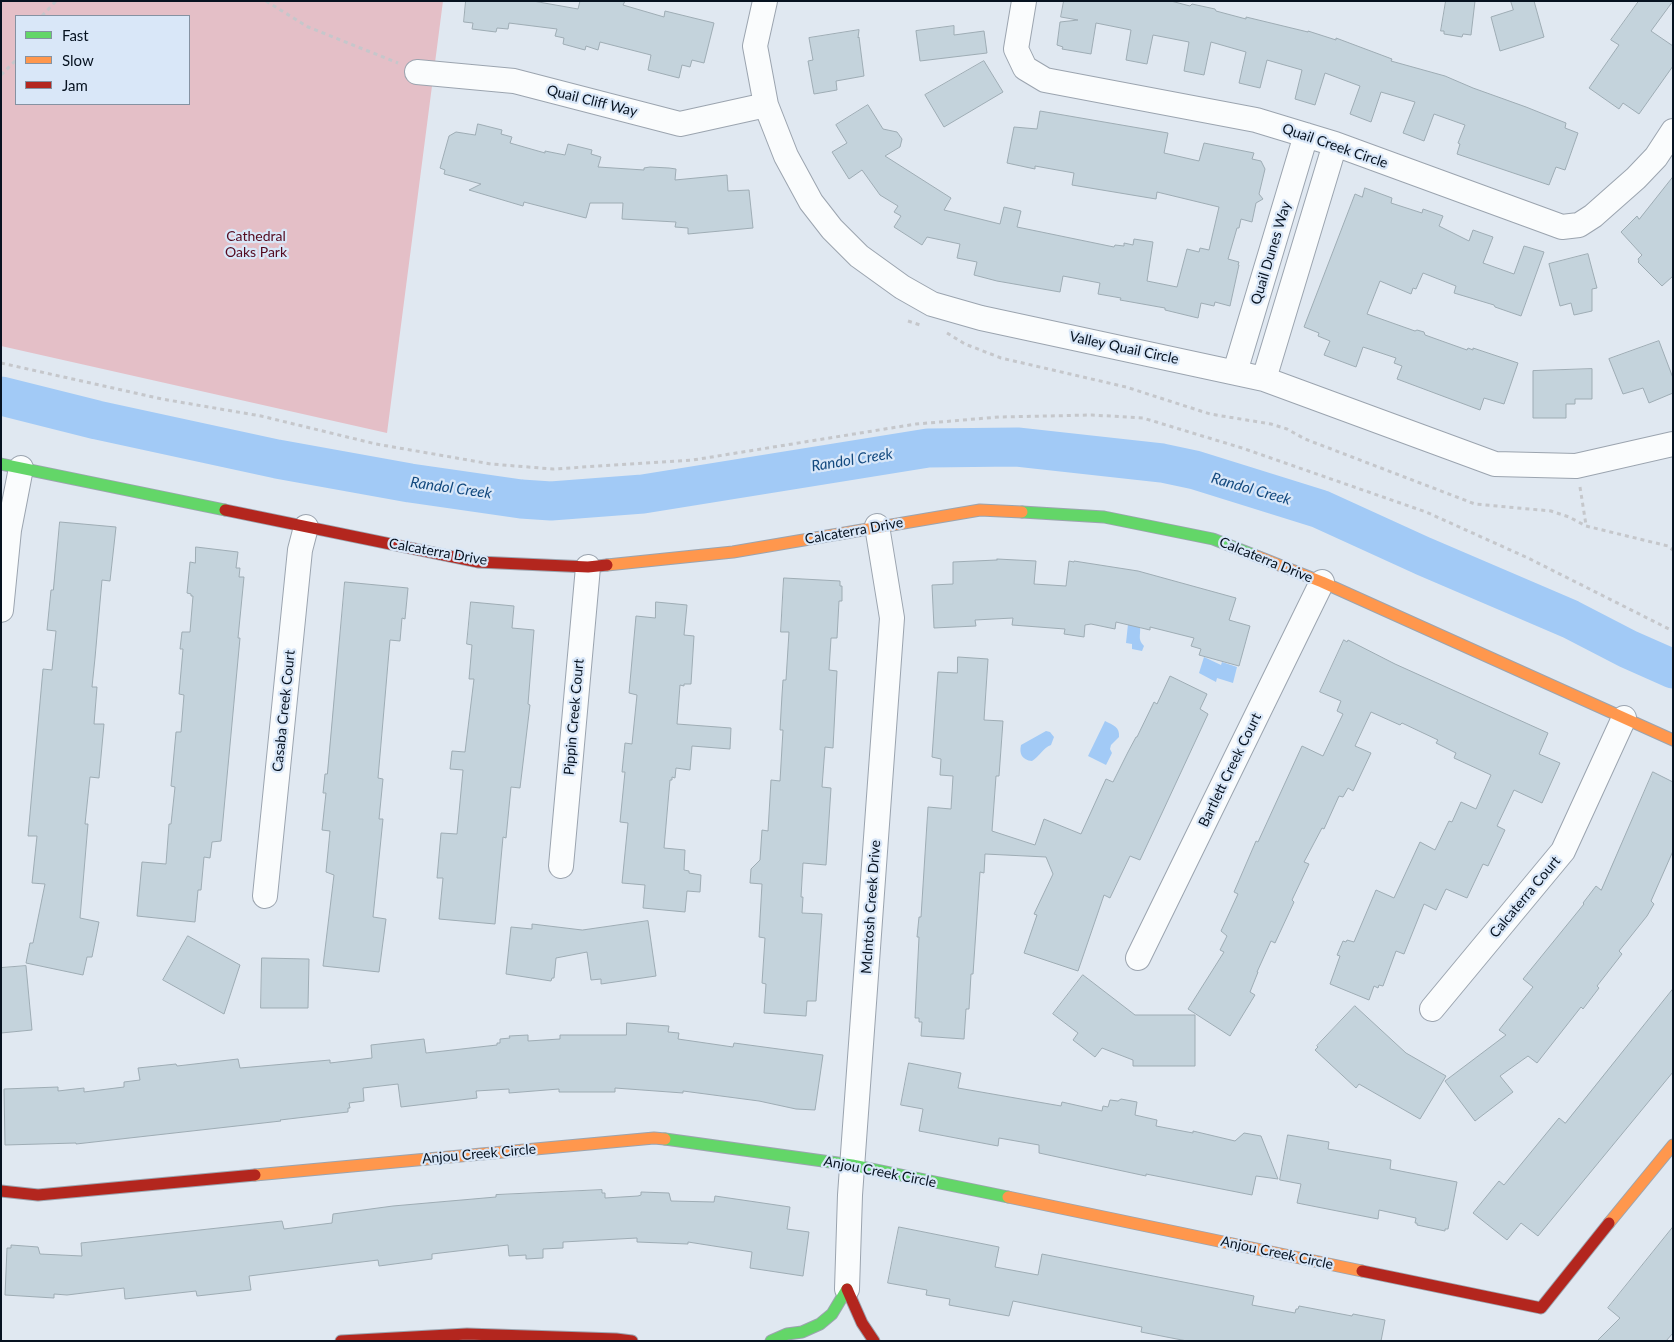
<!DOCTYPE html>
<style>
body{margin:0}
#map{position:relative;width:1674px;height:1342px;overflow:hidden;background:#e0e8f1;font-family:Lato,sans-serif}
canvas{display:block}
.frame{position:absolute;inset:0;border:2px solid #061220;pointer-events:none}
.legend{position:absolute;left:15px;top:15px;width:175px;height:90px;box-sizing:border-box;background:#d9e7f8;border:1px solid #8592a2;margin:0;padding:6px 9px;list-style:none;font-size:15px;color:#061220}
.legend li{display:flex;align-items:center;gap:10px;height:25px}
.legend b{width:25px;border:1px solid #8592a2}
</style>
<div id="map">
<canvas width="1674" height="1342"></canvas>
<div class="frame"></div>
<ul class="legend">
<li><b style="height:6px;background:#63d668"></b>Fast</li>
<li><b style="height:6px;background:#ff974d"></b>Slow</li>
<li><b style="height:6px;background:#b3261e"></b>Jam</li>
</ul>
</div>
<script>
const ctx = document.querySelector('canvas').getContext('2d');
ctx.lineJoin = 'round';
function fillPath(path, color) {
  ctx.fillStyle = color;
  ctx.fill(path, 'evenodd');
}
function trace(path, color, width, dash) {
  ctx.strokeStyle = color;
  ctx.lineWidth = width;
  ctx.lineCap = dash ? 'butt' : 'round';
  ctx.setLineDash(dash || []);
  ctx.stroke(path);
}
function drawText(font, color, halo, rows, align = 'center') {
  ctx.font = font + ' Lato,sans-serif';
  ctx.lineWidth = 4.5;
  ctx.setLineDash([]);
  ctx.textBaseline = 'middle';
  ctx.strokeStyle = halo;
  ctx.fillStyle = color;
  for (const [text, x, y, turn = 0] of rows) {
    ctx.save();
    ctx.translate(x, y);
    ctx.rotate((+turn || 0) * Math.PI / 180);
    ctx.textAlign = isNaN(turn) ? turn : align;
    if (halo) ctx.strokeText(text, 0, 0);
    ctx.fillText(text, 0, 0);
    ctx.restore();
  }
}
fillPath(new Path2D(`
 M1,1h442l-56,432 -386,-87zM16,16h173v88h-173z`), '#e4bfc7');
fillPath(new Path2D(`
 M1128,624l12,3c1,8 -3,12 4,19l-2,5 -10,-2v-5l-6,-1z
 M1204,657l17,8 1,-3 15,5 -4,16 -16,-5 -1,4 -17,-9z
 M1105,721c8,4 15,6 14,16l-8,8 -1,4 2,4 -6,12 -18,-9z
 M1046,731l4,1 4,5 -3,8c-8,3 -11,11 -19,16 -10,-1 -13,-7 -11,-16z`), '#a2caf6');
trace(new Path2D(`
 M1,396l96,24 180,39 133,24 111,16 30,2 92,-7 285,-46 89,-1 145,16 33,7 125,39 103,47 147,63 58,30 45,20`), '#a2caf6', 39);
const building = new Path2D(`
 M466,1h67l45,8 2,-8h45l-2,4 41,12 1,-6 49,12 -10,40 -12,-3 -2,7 -8,-2 -3,13 -31,-8 3,-15 -51,-13 -2,8 -12,-4 -1,4 -22,-6 1,-6 -9,-2 2,-7 -48,-6 -1,6 -11,-1 -1,4 -24,-3 1,-6 -9,-1z
 M1064,1h107l19,5 2,-2 23,5 1,2 30,8v-2l62,15v-1l28,9v-2l56,21 -1,2 54,15 28,12 53,19 40,16 -1,5 13,5 -13,37 -9,-3 -7,18 -92,-31 3,-10 -2,-1 7,-18 -31,-11 -10,27 -21,-8 12,-31 -34,-10 -10,30 -21,-8 10,-28 -35,-13 -10,32 -20,-6 7,-29 -35,-10 -7,28 -21,-5 7,-31 -35,-10 -7,33 -20,-4 5,-29 -36,-7 -6,29 -21,-4 5,-30 -35,-7 -5,31 -29,-5 1,-2 -6,-2 3,-23 18,-2 -17,-3z
 M1446,1h29l-4,34 -8,-1 -1,3 -18,-3v-3h-3z
 M1511,1h23l10,36 -44,14 -9,-34 22,-7z
 M1639,1h34l-22,30 22,15v20l-34,48 -16,-11 -4,6 -30,-21 30,-43 -8,-5z
 M954,26v9l30,-4 3,22 -67,8 -4,-30z
 M859,30l-1,8 1,-1 5,39 -28,5 1,9 -23,4 -6,-33 5,-1 -4,-22z
 M984,61l19,31 -59,35 -19,-32z
 M868,105l15,24 14,3 5,7 -2,8 -15,9 66,42 -7,12 56,14 4,-17 17,4 -4,16 97,20 1,-2 9,1v-3l9,2 1,-6 19,3 -6,39 30,6 10,-38 12,3 1,-4 9,2 10,-43 -62,-15 -1,7 -84,-14 2,-12 -39,-7v3l-28,-6 7,-36 23,2 3,-18 128,22 -4,20 35,8 5,-18 50,10 -2,6 9,2 4,8 -6,25 4,5 -7,4 -4,19 -11,-3 -2,9h-2l-9,31 11,3 -1,3h1l-9,41 -15,-4 -1,4 -13,-3 -3,15 -33,-8v-2l-45,-8 1,-2 -23,-4 2,-11 -37,-7 -3,16 -63,-11 -23,-6 3,-13 -20,-4 3,-14 -33,-7 -5,8 -28,-18 7,-11 -7,-4 4,-6 -18,-11 -18,-25 -13,9 -17,-27 15,-9 -11,-18z
 M478,124l24,6 -1,4 11,3 -2,6 35,10v-2l20,4 3,-11 24,6 -1,4 10,3 -3,10 46,3v-2l6,-1 19,1 7,1 -1,11 52,-5 1,16 21,-1 4,38 -65,6v-6l-13,-1 1,-5 -54,-3 1,-16h-33l-4,15 -62,-16 -1,4 -54,-16 12,-6 -37,-10 1,-4 -5,-2 9,-32 7,-4 19,3z
 M1673,177v99l-11,10 -24,-24 1,-1 -1,-2 4,-4 -21,-23 16,-16 2,3z
 M1365,188l27,10 -1,5 31,10 1,-4 20,7 -4,10 30,15 4,-11 20,7 -10,26 31,11 10,-28 20,6 -23,64 -26,-9 -1,-2 -40,-12 2,-7 -33,-13 -7,16 -3,-1 -2,6 -31,-13 -13,33 48,17 2,-1 7,2 1,3 42,15 1,-2 5,2v-2l45,15 -14,41 -20,-6 -4,12 -83,-31 5,-13 -8,-3 2,-5 -33,-11 -7,20 -32,-12 6,-14 -12,-5 1,-3 -15,-6 51,-133 7,3z
 M1588,254l9,34 -5,1v22l-18,4 -3,-12 -11,3 -11,-42z
 M1659,341l14,37v15l-24,10 -6,-15 -20,6 -14,-35z
 M1592,369v30h-17v5h-9v14h-33v-47z
 M60,522l56,5 -6,54 -8,-1 -7,78 -3,29h5l-3,37h10l-5,54 -9,-1 -5,47h3l-8,94 19,4 -7,35h-5l-4,18 -57,-12 4,-20h3l12,-59 -13,-1 5,-47h-9l15,-167 9,1 4,-39 -9,-1 4,-40h2z
 M196,547l42,5 -2,16h4l-1,9h5l-6,61h2l-19,203 -9,1 -2,16 -6,-1 -3,33h-3l-3,32 -58,-6 5,-54 24,2 3,-40h2l4,-37 -4,-1 5,-54h5l3,-37 -5,-1 4,-45h-3l2,-17h8l3,-36h-2v-2l-4,-1 3,-31 5,1z
 M997,559l39,2 -2,23 32,2 3,-25 5,1v-1l64,10 98,27 -7,22 21,6 -11,40 -40,-11 2,-6 -10,-3 3,-8 -44,-11v3l-34,-8 -1,7 -24,-5 -6,1 -1,12 -20,-3 1,-5 -53,-4 1,-7 -38,2 1,6 -42,2 -2,-43 21,-1v-22l44,-2z
 M784,578l56,3v5h2v15h-3l-2,37h-6l-2,32 8,1 -4,77 -8,-1 -3,40 9,1 -5,77 -23,-2 -2,34h2l-1,16 20,1 -6,87h-9l-1,15 -42,-3 2,-29 -4,-1 3,-45 -6,-1 3,-53 -12,-1 1,-14 9,-9 2,-30 6,1 3,-51 9,1 3,-51h-3l2,-35 1,-15h3l3,-48h-8z
 M345,582l63,6 -3,31 -3,-1 -2,23 -10,-1 -12,138 5,1 -4,40h4l-10,98 13,2 -7,53 -56,-6 11,-91 -8,-3 4,-41 -8,-1 4,-37h-3l2,-19h2z
 M471,602l43,4 -2,22 22,2 -6,74 2,1 -10,83 -9,-1 -5,51 -3,-1 -8,87 -56,-5 4,-41h-6l4,-45 16,1 6,-64 -13,-1 2,-18 13,1 9,-73h-5l3,-34 -5,-1z
 M656,602l31,3 -3,30 10,1 -3,48h-7v2l-4,-1 -3,39 54,4 -1,21 -38,-3 -2,24 -14,-2 -1,10 -3,-1v3h-2l-6,68 21,2 -1,20 5,1v2l12,2 -1,17 -13,-1 -2,21 -42,-4 2,-23 -23,-2 6,-60 -8,-1 5,-50h-3l3,-29 7,1 5,-49 -8,-2 7,-77 19,2z
 M1344,640l3,2 1,-2 47,24 153,69 -9,21 21,9 -18,40 -28,-13 -17,36 8,4 -17,36 -5,-2 -16,34 -21,-9 -10,21 -12,-6 -20,50 -8,-3 -13,35 -4,-1 -1,3 -4,-2 -5,14 -39,-16 10,-28 -3,-1 6,-14 3,1 1,-2 7,2 22,-52 18,8 26,-56 15,8 14,-29 3,1 9,-20 15,7 15,-34 -37,-17 2,-5 -20,-10 2,-3 -36,-17 -2,2 -29,-13 -16,34 16,7 -18,38 -5,-3 -5,9 -4,-1 -15,33 -2,-1 -18,34 5,2 -17,36 2,2 -19,41 -4,-2 -14,31h1l-8,20 5,3 -25,41 -42,-27 36,-57 -4,-2 7,-14 -6,-5 17,-37 -4,-2 22,-51 2,1 44,-96 21,10 20,-42 -6,-3 4,-10 -21,-9z
 M958,657l30,2 -4,61 19,1 -4,55h-3l-4,55 43,14 9,-26 37,15 25,-55 7,3 15,-30 8,-15h1l17,-35 3,2 13,-28 37,18 -7,15 8,5 -46,99 -22,47 -10,-4 -20,42 -6,-3 -26,76 -54,-18 13,-38 -3,-1 19,-40 -7,-17 -61,-3 -1,19 -4,-1 -7,102h-2l-2,35h-3l-2,30 -43,-3 1,-14h-3v-4h-4l4,-81h-2l2,-20h2l7,-110 23,2 2,-33 -13,-1 1,-16 -9,-2 6,-85 19,1z
 M1653,772l20,10v69l-22,50 3,3 -7,12 -28,35 3,3 -25,32 2,2 -16,21 -2,-2 -44,56 -9,-7 -28,20 13,16 -38,29 -30,-40 61,-46 -7,-5 34,-43 -10,-8 61,-75 -1,-1 13,-17 5,4z
 M648,921l8,55 -55,8v-5l-10,1 -4,-28 -31,6 -2,20h-2l-1,3 -45,-7 5,-47 21,2v-5l50,6z
 M188,936l52,29 -16,49 -61,-34z
 M262,958l47,1 -1,49h-47z
 M26,966l6,64 -31,3v-65z
 M1083,975l52,40h60v51h-62v-6l-31,-12 -7,9 -22,-17 5,-7 -25,-19z
 M1673,989v83l-135,164 -17,-13 -14,17 -34,-27 26,-32 5,4 55,-67 6,5z
 M1355,1006l51,47 40,23 -26,43 -61,-35 -3,4 -41,-38 3,-3 -1,-1z
 M627,1023l42,3 -1,6 11,1 -1,6 55,8 1,-4 89,12 -8,55 -19,-1 -37,-8 -76,-10v2l-68,-5v4h-56v-3l-50,4v-4l-33,2 1,7 -76,9 -3,-23 -35,4 1,13 -15,2 1,5h-2v4l-68,8 1,1 -205,23v-1l-71,2 -1,-56 54,-2v4l26,-3v4l40,-5v-5l16,-2 -2,-12 38,-4 1,2 61,-7 2,9 90,-8v3l42,-5 -1,-13 53,-6 2,14 71,-8v-2h3v-4l10,-1 -1,-2 19,-1v6l32,-2v-4h66z
 M909,1063l52,10 -3,15 103,18 1,-4 40,9 1,-5 5,1 2,-7 8,1 3,-2 16,3 -2,13 22,5 -1,6 37,7v-2l42,10 9,-8 17,3 17,43 -22,-3 -4,19 -106,-21v2l-107,-23v-8l-40,-7 -1,8 -79,-15 4,-22 -22,-4z
 M1288,1135l41,7 -1,7 63,11 -1,9 67,13 -9,47h-3v2l-28,-6v-2h-2l1,-5 -37,-8 -1,9 -81,-16 4,-19 -21,-4z
 M602,1190v3h3v5l33,-2 3,-1v-3l28,1 2,8 43,1 1,-6 75,11 -3,22 22,3 -6,44 -53,-8 2,-16 -64,-10v2l-51,-2v-4l-74,4v6l-20,1v9l-17,1v-4l-17,1 -1,-11 -76,9v5l-53,7 -1,-6 -129,16 2,14 -54,6 -1,-5 -71,8 -1,-11 -57,7 -13,-1v4l-49,-3 2,-47h4v-3l27,2 2,7 42,2 -1,-13 201,-22 2,8 48,-6 1,-9 60,-8 103,-9v-2z
 M899,1227l100,20 -4,20 43,8 4,-21 212,42 -2,9 43,8 1,-4h2l1,-3 53,10 1,-2 32,6 -4,21h-194l-46,-9 1,-5 -129,-26 -4,15 -60,-11 1,-6 -24,-4 1,-5 -39,-7z
 M1673,1227v106l-7,8h-69l23,-23 -12,-10z`);
fillPath(building, '#c4d3dc');
trace(building, '#9eacb4', 1);
const street = new Path2D(`
 M765,1l-10,45 11,59 20,51 25,46 21,27 27,27 43,31 30,17 49,14 283,61 231,85 81,2 97,-22
 M1024,1l-8,48 9,19 20,12 211,40 79,24 227,83 17,-2 14,-9 43,-38 20,-21 17,-26
 M417,72l97,9 166,43 86,-19
 M1235,372l71,-237
 M1264,379l71,-235
 M1,610l8,-80 12,-62
 M561,866l27,-299
 M265,896l35,-346 6,-23
 M1138,958l184,-376
 M1432,1009l131,-158 61,-133
 M847,1289l3,-94 42,-577 -15,-92`);
const fast = new Path2D(`
 M1,464l224,46
 M1022,512l82,5 109,22 41,16
 M665,1139l187,26 156,32
 M771,1341l16,-7 15,-2 18,-8 12,-10 15,-25`);
const slow = new Path2D(`
 M1254,555l68,27 351,158
 M607,565l126,-13 247,-42 42,2
 M255,1175l399,-37 11,1
 M1008,1197l354,74
 M1609,1223l64,-78`);
const jam = new Path2D(`
 M225,510l253,52 110,5 19,-2
 M1,1191l37,4 217,-20
 M1362,1271l179,37 68,-85
 M847,1289l15,34 12,18
 M341,1341l126,-7 149,5 16,2`);
trace(street, '#9ba4af', 26);
trace(fast, '#9ba4af', 13);
trace(slow, '#9ba4af', 13);
trace(jam, '#9ba4af', 13);
trace(new Path2D(`
 M266,1l42,26 90,36
 M42,16l14,-15
 M1,75l15,-15
 M908,321l12,4
 M947,333l18,11 36,14 125,29 84,27 61,10 16,5 18,10 170,65 76,7 18,6 17,9 82,20 5,4
 M1,363l161,36 99,17 115,28 115,20 62,5 140,-9 223,-36 83,-7 93,-2 51,3 99,30 184,64 102,46 145,73
 M1580,487l6,38`), '#c5c7cb', 3, [4, 4]);
trace(street, '#fafcfd', 24);
trace(fast, '#63d668', 11);
trace(slow, '#ff974d', 11);
trace(jam, '#b3261e', 11);
drawText('14px', '#061220', '#d9e7f8', [
 ["Quail Cliff Way",592,101,14],
 ["Quail Creek Circle",1335,146,19],
 ["Quail Dunes Way",1271,253,-73],
 ["Valley Quail Circle",1124,348,12],
 ["Calcaterra Drive",854,531,-10],
 ["Calcaterra Drive",438,552,10],
 ["Calcaterra Drive",1266,560,22],
 ["Casaba Creek Court",284,711,-84],
 ["Pippin Creek Court",574,717,-85],
 ["Bartlett Creek Court",1230,770,-64],
 ["Calcaterra Court",1525,897,-50],
 ["McIntosh Creek Drive",871,907,-86],
 ["Anjou Creek Circle",479,1154,-5],
 ["Anjou Creek Circle",880,1172,11],
 ["Anjou Creek Circle",1277,1253,12]
]);
drawText('14px', '#54091e', '#d9e7f8', [
 ["Cathedral",256,236],
 ["Oaks Park",256,252]
]);
drawText('italic 15px', '#13497e', '#d9e7f8', [
 ["Randol Creek",852,460,-9],
 ["Randol Creek",451,488,8],
 ["Randol Creek",1251,489,16]
]);
</script>
